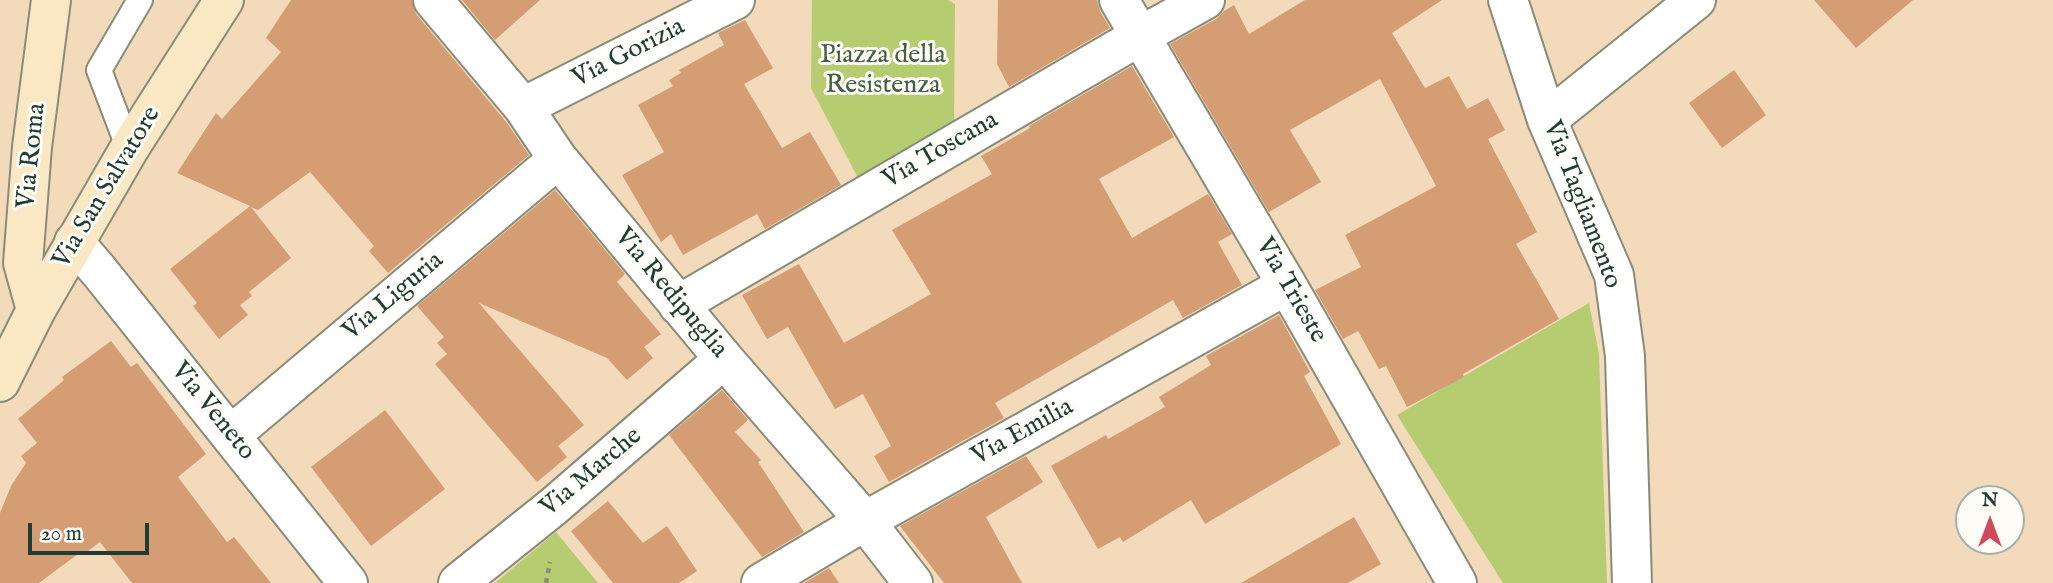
<!DOCTYPE html>
<style>
body{margin:0}
#map{position:relative;width:2053px;height:583px;overflow:hidden;background:#f3dabb;font-family:"IM FELL English",serif}
canvas{display:block}
.north{position:absolute;left:1955px;top:485px;width:70px;height:70px;box-sizing:border-box;background:#fdfcf7;border:2px solid #a4b0a9;border-radius:50%;rotate:0deg;font-size:19px;font-weight:700;line-height:28px;text-align:center;color:#1f3d34}
.north::after{content:'';display:block;margin:auto;width:24px;height:32px;background:#d1495b;clip-path:polygon(50% 0,100% 100%,50% 72%,0 100%)}
.scale{position:absolute;left:28px;top:523px;width:121px;height:32px;box-sizing:border-box;border:4px solid #1f3d34;border-top:0;padding-left:9px;font-size:21px;line-height:24px;white-space:nowrap;color:#1f3d34;-webkit-text-stroke:5px #fdfcf7;paint-order:stroke}
</style>
<div id="map">
<canvas width="2053" height="583"></canvas>
<div class="north">N</div>
<div class="scale">20 m</div>
</div>
<script>
const ctx = document.querySelector('canvas').getContext('2d');
ctx.lineJoin = 'round';
function fillPath(path, color) {
  ctx.fillStyle = color;
  ctx.fill(path, 'evenodd');
}
function trace(path, color, width, dash) {
  ctx.strokeStyle = color;
  ctx.lineWidth = width;
  ctx.lineCap = dash ? 'butt' : 'round';
  ctx.setLineDash(dash || []);
  ctx.stroke(path);
}
function drawText(font, color, halo, rows, align = 'center') {
  ctx.font = font + ' "IM FELL English",serif';
  ctx.lineWidth = 6;
  ctx.setLineDash([]);
  ctx.textBaseline = 'middle';
  ctx.strokeStyle = halo;
  ctx.fillStyle = color;
  for (const [text, x, y, turn = 0] of rows) {
    ctx.save();
    ctx.translate(x, y);
    ctx.rotate((+turn || 0) * Math.PI / 180);
    ctx.textAlign = isNaN(turn) ? turn : align;
    if (halo) ctx.strokeText(text, 0, 0);
    ctx.fillText(text, 0, 0);
    ctx.restore();
  }
}
fillPath(new Path2D(`
 M812,0h136l7,4 -1,122 -96,52 -47,-90z
 M1589,303l10,51 8,229h-104l-106,-168z
 M556,532l42,51h-103z`), '#b5cc71');
fillPath(new Path2D(`
 M291,0h121l4,14 91,109 22,32 -141,118 -19,-22 5,-5 -64,-74 -52,38 -7,-3 40,51 -42,34 3,4 -12,9 8,10 -29,24 -26,-33 4,-3 -27,-34 80,-63 -73,-33 39,-60 6,6 59,-67 -15,-14z
 M462,0h78l-45,40z
 M998,0h99l3,11 10,17 -101,59 -12,-23z
 M1305,0h137l-50,33 33,55 24,-12 18,33 21,-11 17,32 -17,9 49,93 -21,12 43,75 -96,55 1,3 -57,30 -21,-41 -7,3 -21,-38 -15,8 -28,-49 46,-23 -16,-32 91,-49 -56,-107 -90,51 31,52 -52,30 -99,-168 46,-25 8,-8 10,-6 15,29z
 M1814,0h99l-57,48z
 M745,20l28,48 -29,16 38,64 28,-16 31,53 -76,44 -8,-15 -74,41 -12,-21 -10,8 -39,-67 42,-23 -26,-47 35,-19 -4,-6 12,-7 -2,-3 45,-25 -6,-12z
 M1132,66l42,71 -75,42 33,59 76,-44 24,40 -14,8 24,43 -59,33 -10,-18 -178,103 9,15 -115,64 -15,-26 17,-10 -28,-52 -28,15 -47,-82 -21,12 -25,-44 57,-31 45,79 87,-49 -39,-64 100,-56 -11,-18 49,-28 -1,-2z
 M1734,70l32,45 -44,33 -33,-45z
 M555,190l70,84 -8,8 44,52 -17,13 9,11 -26,22 -20,-22 -128,-55 105,122 -26,21 9,11 -30,25 -102,-118 12,-10 -10,-11 7,-6 -27,-31z
 M1279,315l31,57 -6,4 37,68 -136,80 -14,-24 -68,42 -3,-5 -22,12 -47,-83 55,-31 2,4 57,-32 -6,-10 52,-32 -5,-9z
 M111,341l20,26 6,-4 69,91 -28,23 49,65 7,-5 37,46h-139l-32,-41 -16,12 -2,-3 -43,32h-39v-70l11,-27 15,-23 -5,-7 16,-13 -19,-24 46,-39 -2,-3z
 M722,390l26,30 -13,12 26,28 -3,2 46,70 -42,25 -93,-122z
 M385,410l60,79 -74,57 -60,-79z
 M1026,456l17,26 -57,35 36,66h-78l-44,-57z
 M608,501l35,42 24,-17 30,45 -18,12h-66l-42,-52z
 M1354,517l27,47 -33,19h-107z
 M829,568l10,15h-35z`), '#d49d74');
const lane = new Path2D(`
 M129,149l-30,-79 41,-70`);
const street = new Path2D(`
 M433,0l90,107 35,52 166,200 141,162 48,62
 M1119,0l168,285 170,298
 M1508,0l39,120 67,155 11,81 7,227
 M523,107l212,-107
 M1547,120l149,-120
 M74,242l25,29 249,312
 M678,305l462,-269 65,-36
 M231,435l327,-276
 M458,583l96,-77 170,-147
 M761,583l104,-62 422,-236`);
const secondary = new Path2D(`
 M36,310l-13,-47 9,-116 19,-147
 M0,382l36,-72 93,-161 95,-149`);
trace(lane, '#898c78', 28);
trace(street, '#898c78', 42);
trace(secondary, '#898c78', 42);
trace(new Path2D(`
 M546,583l4,-21`), '#898c78', 4.5, [5, 5]);
trace(lane, '#fff', 24);
trace(street, '#fff', 38);
trace(secondary, '#fae7c3', 38);
drawText('26px', '#1f3d34', '#fdfcf7', [
 ["Via Gorizia",629,54,-27],
 ["Via Toscana",941,151,-30],
 ["Via Roma",33,156,-84],
 ["Via San Salvatore",108,188,-59],
 ["Via Tagliamento",1581,205,69],
 ["Via Trieste",1290,291,60],
 ["Via Redipuglia",670,294,50],
 ["Via Liguria",394,297,-40],
 ["Via Veneto",212,412,51],
 ["Via Emilia",1023,433,-29],
 ["Via Marche",592,473,-40]
]);
drawText('26px', '#446143', '#fdfcf7', [
 ["Piazza della",883,57],
 ["Resistenza",883,87]
]);
</script>
